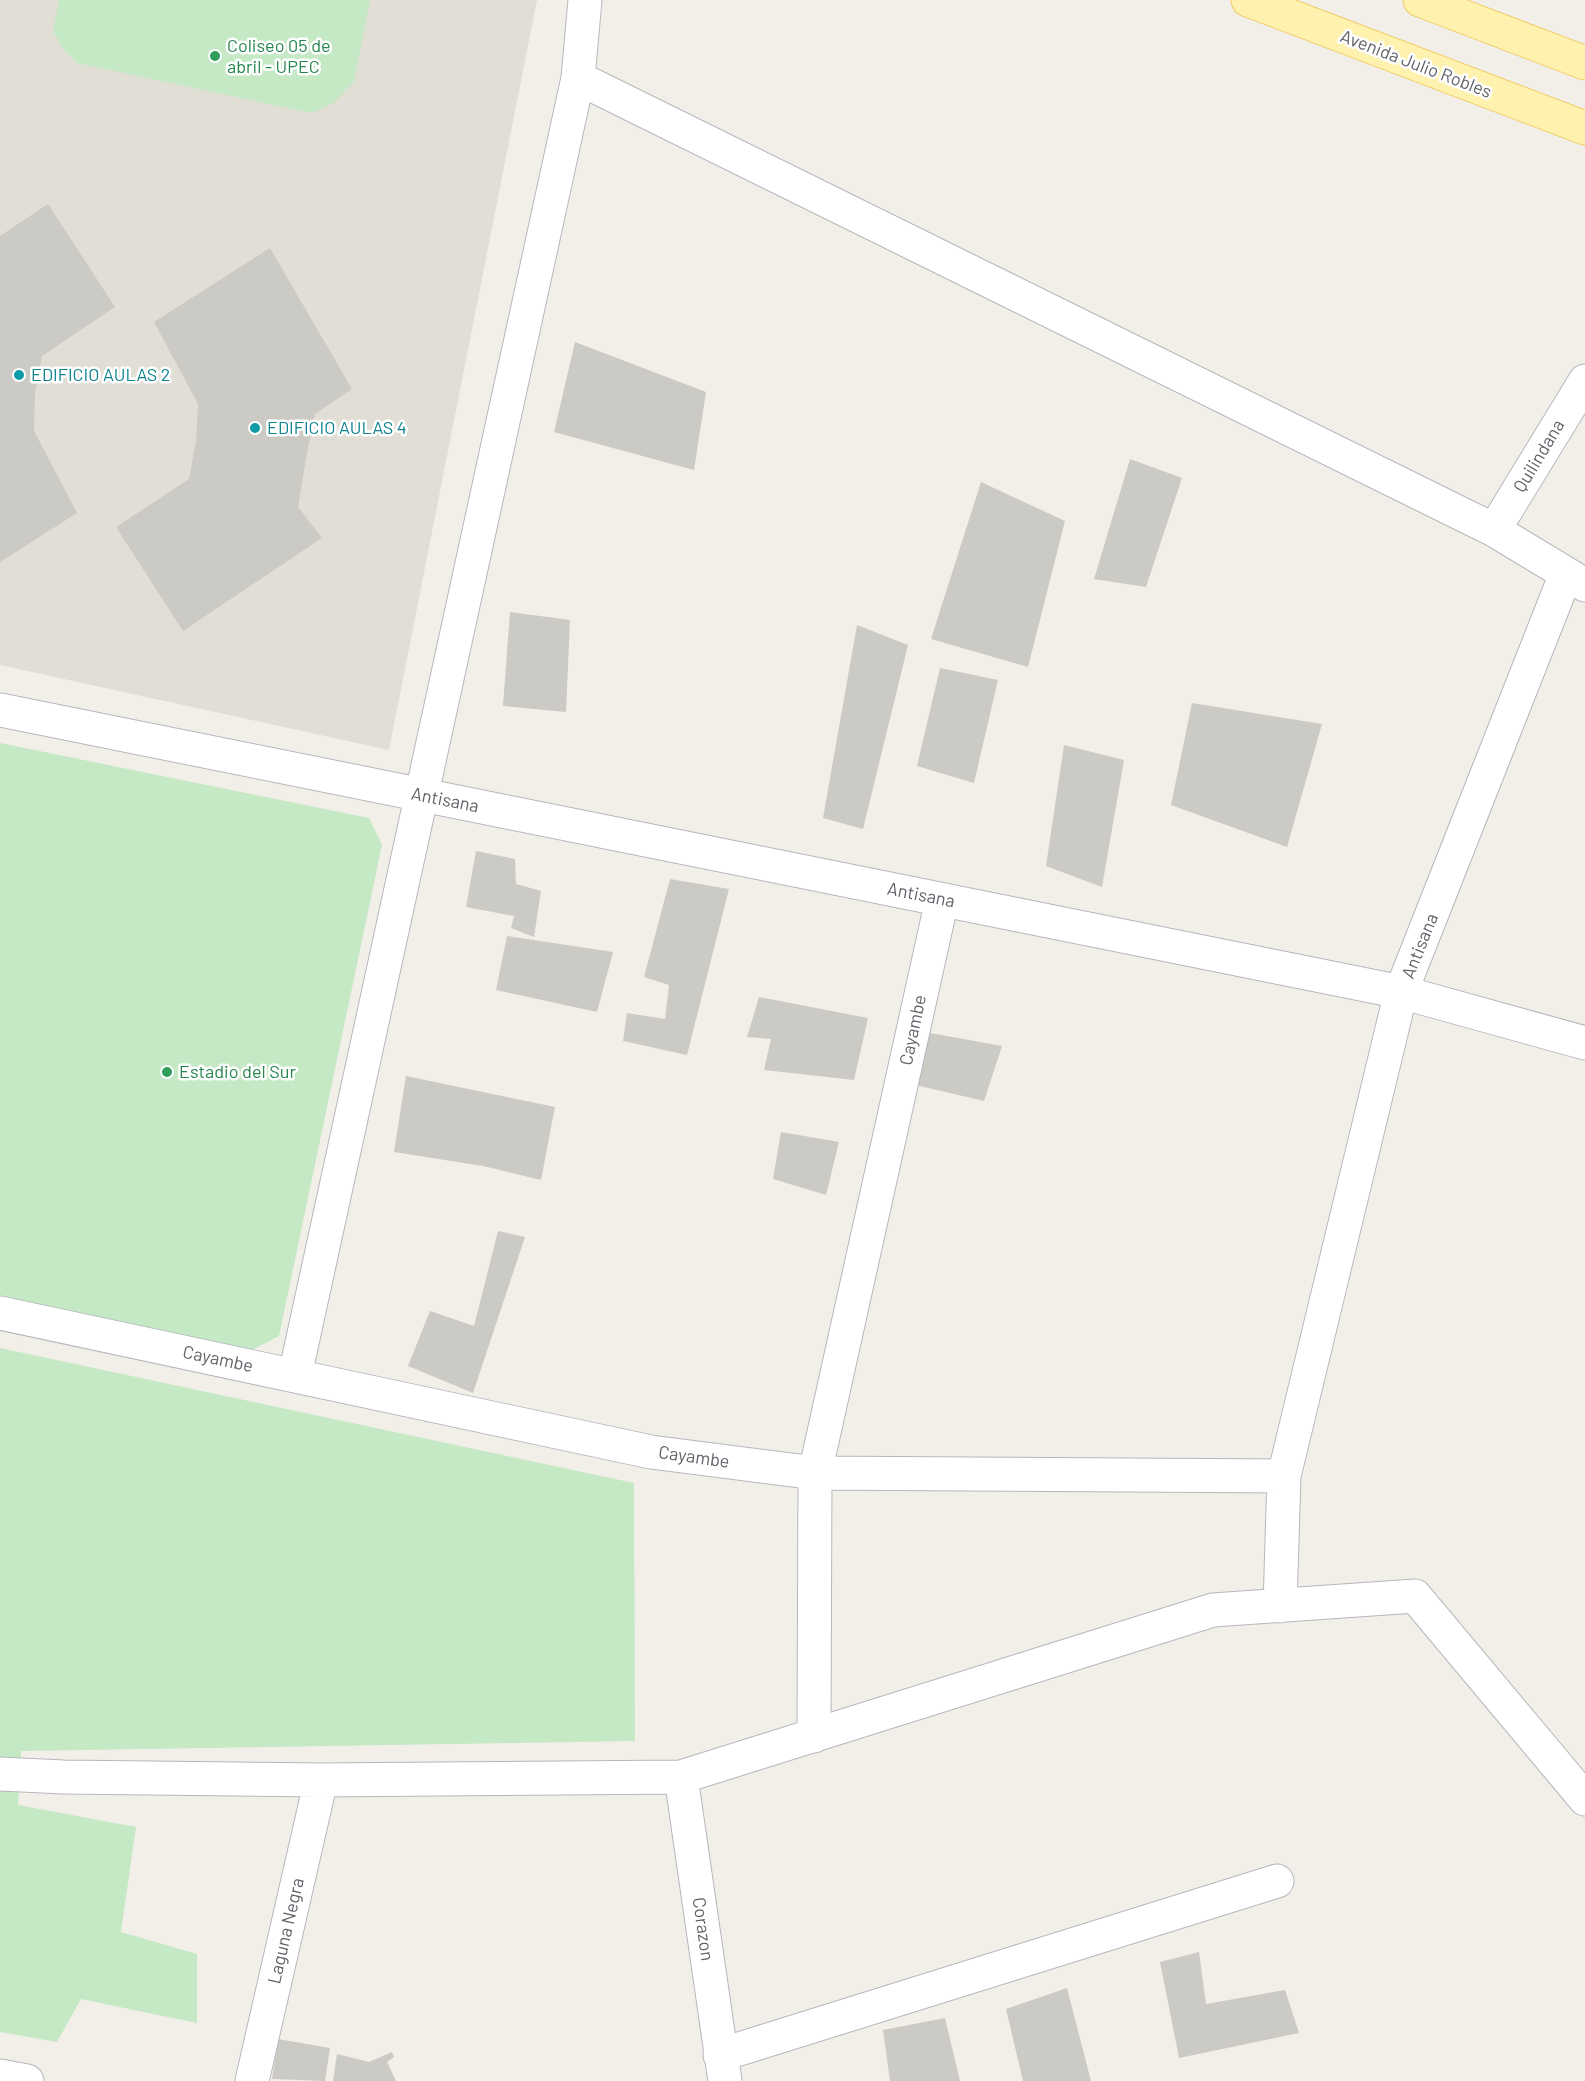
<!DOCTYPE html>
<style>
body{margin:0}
canvas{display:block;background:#f1efe8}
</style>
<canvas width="1585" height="2081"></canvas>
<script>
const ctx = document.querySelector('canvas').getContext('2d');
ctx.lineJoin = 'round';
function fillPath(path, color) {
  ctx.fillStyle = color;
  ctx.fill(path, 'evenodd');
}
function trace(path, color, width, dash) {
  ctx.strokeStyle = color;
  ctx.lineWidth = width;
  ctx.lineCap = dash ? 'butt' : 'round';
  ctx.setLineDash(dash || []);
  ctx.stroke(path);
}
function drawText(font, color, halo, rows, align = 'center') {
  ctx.font = font + ' Barlow,sans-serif';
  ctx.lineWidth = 5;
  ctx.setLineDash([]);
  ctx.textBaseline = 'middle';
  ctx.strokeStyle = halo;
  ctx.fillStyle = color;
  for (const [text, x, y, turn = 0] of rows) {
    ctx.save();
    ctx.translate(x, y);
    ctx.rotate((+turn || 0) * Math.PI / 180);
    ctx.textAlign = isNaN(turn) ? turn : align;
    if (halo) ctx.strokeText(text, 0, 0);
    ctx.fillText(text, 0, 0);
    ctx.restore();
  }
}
fillPath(new Path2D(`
 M0,0h537l-148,750 -389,-85z`), '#e1ded6');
fillPath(new Path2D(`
 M59,0h311l-16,81 -20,22 -23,10 -234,-50 -13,-13 -11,-19z
 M0,743l369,75 13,27 -103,491 -31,16 -248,-53z
 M0,1348l634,135 1,258 -614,10 -3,54 118,22 -15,105 76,22v69l-116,-24 -24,43 -57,-10z`), '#c5e8c5');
fillPath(new Path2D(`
 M48,204l67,103 -73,49 -7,37 -1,38 43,82 -77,49v-326z
 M270,248l82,141 -37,25 -9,44 -8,49 24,31 -139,93 -67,-104 73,-48 7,-38 2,-37 -44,-82z
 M575,342l131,50 -12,78 -140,-38z
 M1130,459l52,19 -36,109 -52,-8z
 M981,482l84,39 -37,146 -97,-28z
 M510,612l60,8 -4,92 -63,-6z
 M857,625l51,20 -45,184 -40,-11z
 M940,668l58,12 -24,103 -57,-17z
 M1192,703l130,21 -35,123 -116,-42z
 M1064,745l60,15 -22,127 -56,-21z
 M476,851l39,8 1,25 25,7 -7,46 -23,-9 3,-12 -48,-9z
 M670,879l59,10 -42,166 -64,-14 4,-28 38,6 4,-34 -25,-8z
 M507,936l106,16 -16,60 -101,-22z
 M759,997l109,21 -14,62 -90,-10 7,-31 -24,-2z
 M919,1031l83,15 -18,55 -77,-18z
 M406,1076l149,31 -14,73 -58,-14 -89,-14z
 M781,1132l58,10 -13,53 -53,-16z
 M498,1231l27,6 -52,156 -65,-27 22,-55 44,15z
 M1199,1952l7,52 79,-14 14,43 -120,25 -19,-96z
 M1067,1988l24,93h-68l-17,-72z
 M945,2018l15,63h-70l-7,-51z
 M278,2039l52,9 -5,33 -53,-2z
 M392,2052l2,5 -7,5 9,19h-63l4,-27 32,8z`), '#cccac5');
const minor = new Path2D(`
 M578,78l916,452 91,55
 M1494,530l91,-149
 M0,710l1401,282 184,51
 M0,1313l651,139 164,21 127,-573
 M295,1375l283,-1297 7,-78
 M1284,1476l117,-484 165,-418
 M814,1736l1,-263 469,3 -4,130
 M0,1774l64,3 257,3 360,-3 532,-167 202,-14 170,203
 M681,1777l44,304
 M720,2055l557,-174
 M0,2076l27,5
 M252,2081l69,-301`);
const major = new Path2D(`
 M1248,0l337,128
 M1420,0l165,63`);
trace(minor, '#b5b8bc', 35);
trace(major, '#f2c960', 35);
trace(minor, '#fff', 33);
trace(major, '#fff2af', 33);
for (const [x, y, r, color] of [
 [215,56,6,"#2e9e5b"],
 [19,375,6,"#0f9aa8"],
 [255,428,6,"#0f9aa8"],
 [167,1072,6,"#2e9e5b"]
]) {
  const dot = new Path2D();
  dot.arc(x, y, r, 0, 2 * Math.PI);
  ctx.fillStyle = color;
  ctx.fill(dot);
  trace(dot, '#fff', 2);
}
drawText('18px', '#27864d', '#fff', [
 ["Coliseo 05 de",227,46],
 ["abril - UPEC",227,67],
 ["Estadio del Sur",179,1072]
], 'left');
drawText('18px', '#5f6368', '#fff', [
 ["Avenida Julio Robles",1416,64,21],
 ["Quilindana",1539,456,-59],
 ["Antisana",445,800,11],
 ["Antisana",921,895,11],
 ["Antisana",1420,946,-68],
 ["Cayambe",913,1030,-78],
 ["Cayambe",218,1359,12],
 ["Cayambe",694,1457,8],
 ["Corazon",703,1929,82],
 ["Laguna Negra",286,1931,-77]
]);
drawText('18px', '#0d838f', '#fff', [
 ["EDIFICIO AULAS 2",31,375],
 ["EDIFICIO AULAS 4",267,428]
], 'left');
</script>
